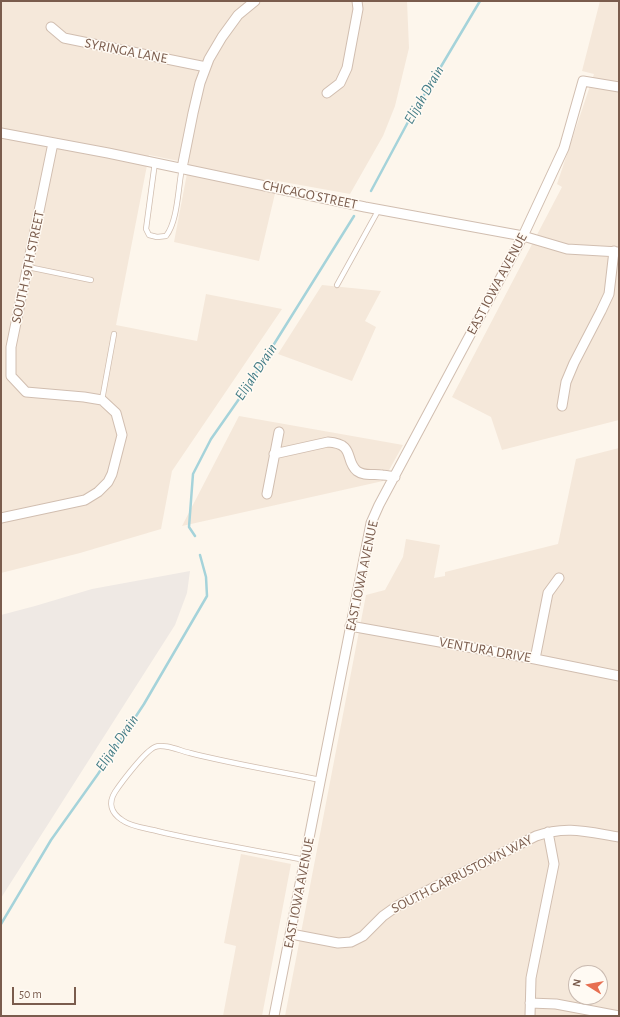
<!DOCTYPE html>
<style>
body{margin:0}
#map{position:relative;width:620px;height:1017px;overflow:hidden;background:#fdf6ec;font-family:"Alegreya Sans",sans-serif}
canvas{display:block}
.frame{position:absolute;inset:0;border:2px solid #7a5c4d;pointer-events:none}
.north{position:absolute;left:568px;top:965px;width:40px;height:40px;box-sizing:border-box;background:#fffaf3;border:1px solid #cabbb1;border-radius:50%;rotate:281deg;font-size:11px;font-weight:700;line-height:16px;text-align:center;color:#7a5c4d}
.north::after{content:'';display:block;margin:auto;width:14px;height:18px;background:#e76f51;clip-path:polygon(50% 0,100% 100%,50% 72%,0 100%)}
.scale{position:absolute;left:12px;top:987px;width:64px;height:18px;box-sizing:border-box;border:2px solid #7a5c4d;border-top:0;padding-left:5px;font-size:12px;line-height:14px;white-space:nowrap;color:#7a5c4d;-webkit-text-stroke:3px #fffaf3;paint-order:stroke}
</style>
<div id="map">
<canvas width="620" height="1017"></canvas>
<div class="frame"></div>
<div class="north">N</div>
<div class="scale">50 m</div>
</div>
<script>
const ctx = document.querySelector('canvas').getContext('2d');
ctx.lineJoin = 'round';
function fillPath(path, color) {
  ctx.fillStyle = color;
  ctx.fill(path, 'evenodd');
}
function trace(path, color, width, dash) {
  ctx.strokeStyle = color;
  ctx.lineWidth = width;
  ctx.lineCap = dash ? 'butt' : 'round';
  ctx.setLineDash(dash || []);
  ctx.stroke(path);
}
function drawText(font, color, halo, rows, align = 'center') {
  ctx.font = font + ' "Alegreya Sans",sans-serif';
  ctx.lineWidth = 3;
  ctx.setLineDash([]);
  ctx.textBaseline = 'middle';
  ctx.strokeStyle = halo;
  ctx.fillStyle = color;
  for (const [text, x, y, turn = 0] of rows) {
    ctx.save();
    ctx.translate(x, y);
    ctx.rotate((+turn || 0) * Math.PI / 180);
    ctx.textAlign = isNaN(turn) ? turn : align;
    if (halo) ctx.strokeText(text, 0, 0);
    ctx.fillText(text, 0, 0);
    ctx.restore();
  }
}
fillPath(new Path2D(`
 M1,1h406l2,47 -14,58 -12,30 -33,58 -72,-13 -19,80 -85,-19 15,-79 -40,-8 -33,170 81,16 9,-47 76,15 -110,162 -11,58 -81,24 -79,20z
 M600,1h19v419l-117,30 -11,-33 -39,-20 110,-210 -5,-3 37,-110 -12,-3z
 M322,285l59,6 -16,30 11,6 -24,54 -74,-27z
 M239,416l164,29 -20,36 -201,45z
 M619,448v568h-334l81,-421 19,-5 18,-33 3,-18 34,6 -6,33 11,-2v-4l113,-28 18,-85zM576,973h24v24h-24z
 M241,854l50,10 -29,152h-39l13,-70 -12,-3z`), '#f5e8da');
fillPath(new Path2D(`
 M190,571l-3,22 -12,32 -174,273v-283l34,-9 57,-17z`), '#efe9e4');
trace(new Path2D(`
 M371,191l37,-69 72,-121
 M195,536l-6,-9 4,-53 18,-35 35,-50 108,-173
 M1,924l50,-84 47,-66 46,-70 63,-108 -1,-19 -6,-22`), '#a5d3da', 2.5);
const service = new Path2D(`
 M155,162l-9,67 3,6 8,2 9,-1c12,-15 12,-49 16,-68
 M28,267l63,13
 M337,285l42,-76
 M102,400l12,-66
 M305,860c-49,-10 -99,-17 -148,-29 -11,-3 -26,-4 -35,-11 -11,-7 -14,-17 -7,-28 6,-9 30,-41 40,-45 8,-4 26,4 35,6 43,11 87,18 131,27`);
const minor = new Path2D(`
 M51,27l13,11 142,29
 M327,93l13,-10 7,-15 11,-59 -1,-8
 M1,133l107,20 257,54 158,29 44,13 52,3
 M182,168l11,-55 7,-30 9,-24 13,-22 16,-22 17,-14
 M562,406l4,-24 8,-19 27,-52 8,-17 5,-43
 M274,454l54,-12c28,2 16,18 29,29 8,6 16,2 25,4 4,0 8,1 13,2
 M267,494l12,-62
 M1,518l84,-18 13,-8 10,-10 4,-8 10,-39 -6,-22 -14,-13 -18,-3 -58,-5 -15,-16v-29l42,-204
 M350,626l185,33 84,17
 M535,659l13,-66 11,-15
 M291,934l47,9 13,-1 12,-6 20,-20 14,-10 139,-70c30,-11 52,-4 83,1
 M530,1003l26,1 63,12
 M274,1016l97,-493 8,-18 144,-269 41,-88 19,-67 36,6
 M530,1016l1,-38 23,-114 -6,-32`);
trace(service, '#d1beb0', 6);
trace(minor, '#d1beb0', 11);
trace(service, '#fff', 4.5);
trace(minor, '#fff', 9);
drawText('14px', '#7a5c4d', '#fffaf3', [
 ["SYRINGA LANE",126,51,11],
 ["CHICAGO STREET",310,195,12],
 ["SOUTH 19TH STREET",28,267,-78],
 ["EAST IOWA AVENUE",497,284,-62],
 ["EAST IOWA AVENUE",362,576,-78],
 ["VENTURA DRIVE",485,650,10],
 ["SOUTH GARRUSTOWN WAY",462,874,-27],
 ["EAST IOWA AVENUE",299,893,-79]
]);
drawText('italic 15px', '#437c86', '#fffaf3', [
 ["Elijah Drain",424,95,-60],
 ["Elijah Drain",256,372,-57],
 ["Elijah Drain",117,743,-56]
]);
</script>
